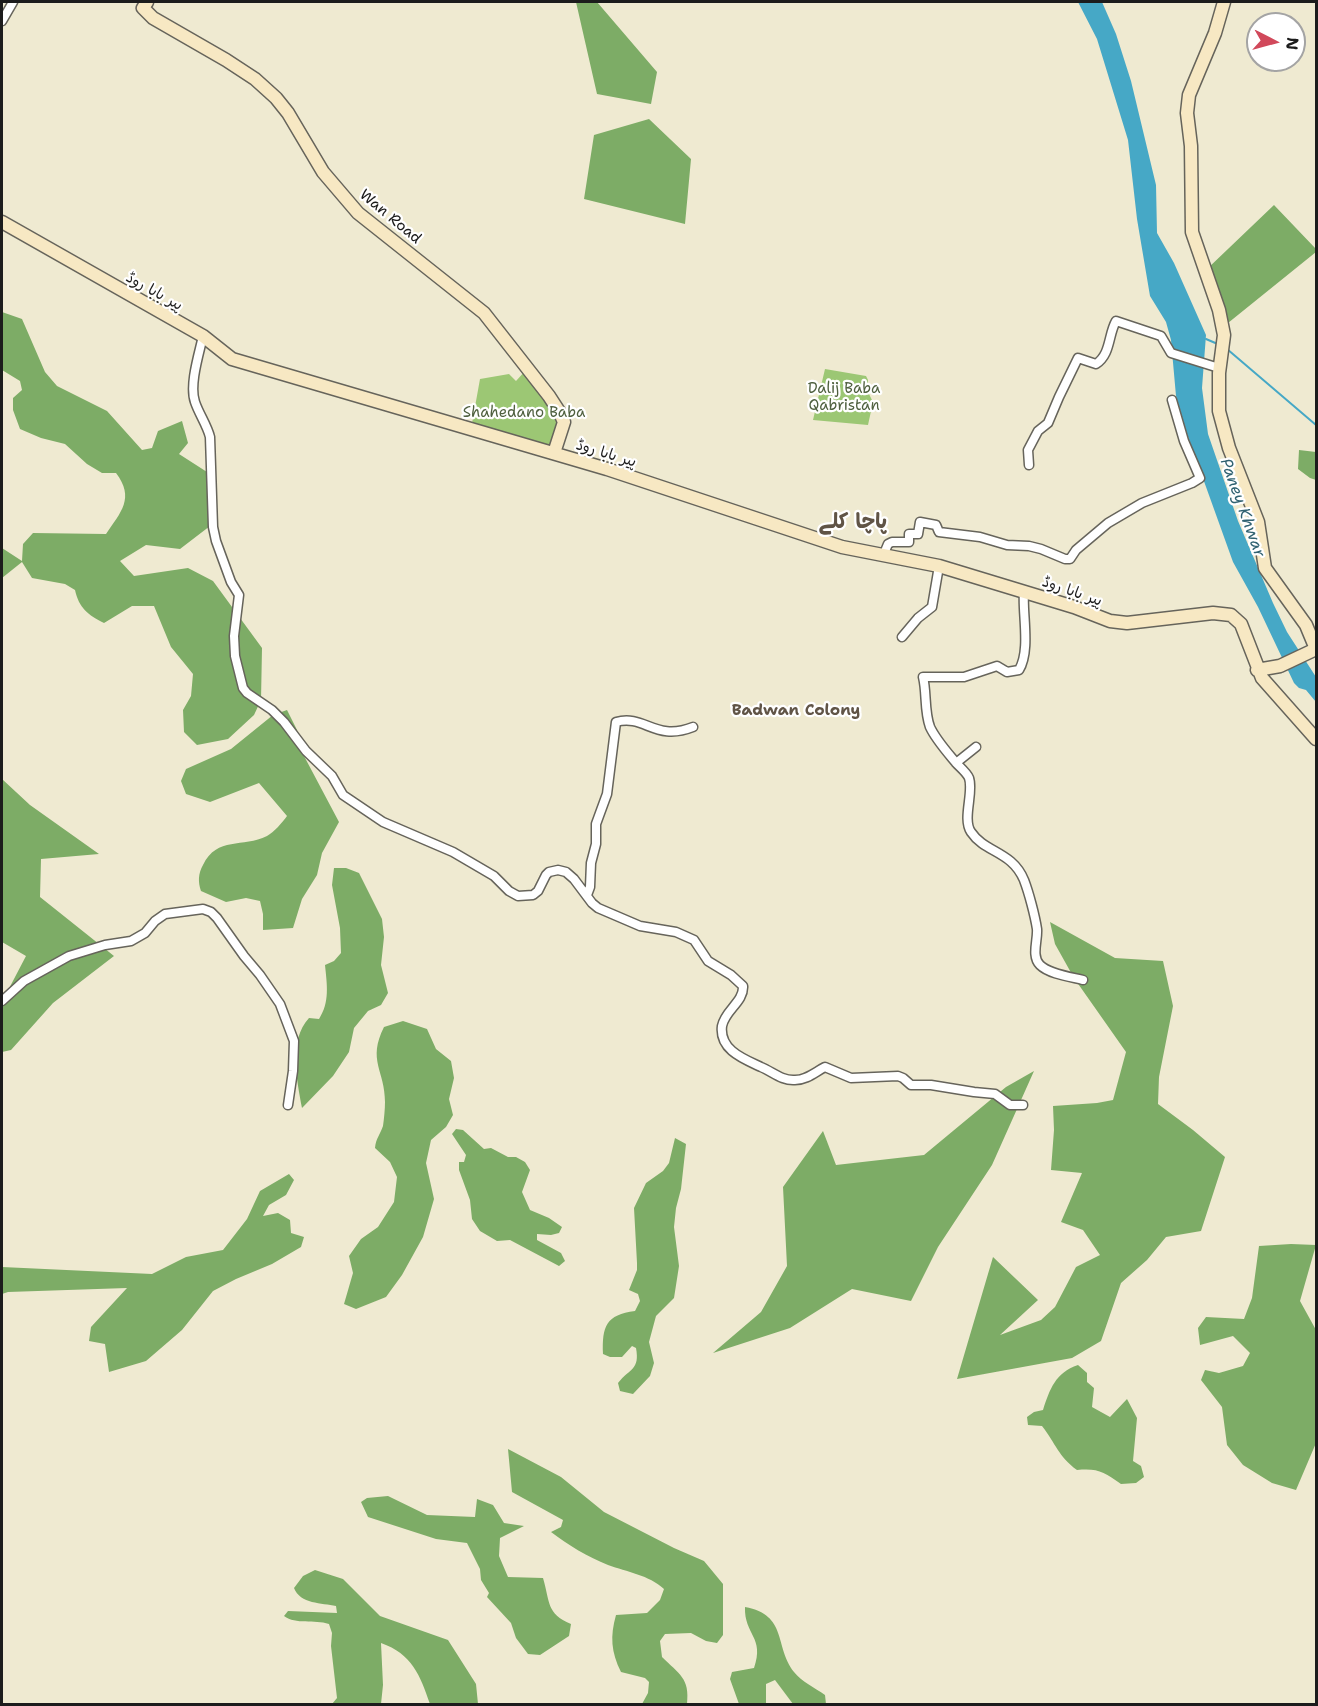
<!DOCTYPE html>
<meta charset="utf-8">
<style>
body{margin:0}
#map{position:relative;width:1318px;height:1706px;overflow:hidden;background:#efead1;font-family:"Shantell Sans",sans-serif}
canvas{display:block}
.frame{position:absolute;inset:0;border:3px solid #1c1c1c;pointer-events:none}
.north{position:absolute;left:1246px;top:12px;width:60px;height:60px;box-sizing:border-box;background:#fff;border:2px solid #a4a4a4;border-radius:50%;rotate:96deg;font-size:16px;font-weight:700;line-height:24px;text-align:center;color:#1c1c1c}
.north::after{content:'';display:block;margin:auto;width:21px;height:27px;background:#d1495b;clip-path:polygon(50% 0,100% 100%,50% 72%,0 100%)}
</style>
<div id="map">
<canvas width="1318" height="1706"></canvas>
<div class="frame"></div>
<div class="north">N</div>
</div>
<script>
const ctx = document.querySelector('canvas').getContext('2d');
ctx.lineJoin = 'round';
function fillPath(path, color) {
  ctx.fillStyle = color;
  ctx.fill(path, 'evenodd');
}
function trace(path, color, width, dash) {
  ctx.strokeStyle = color;
  ctx.lineWidth = width;
  ctx.lineCap = dash ? 'butt' : 'round';
  ctx.setLineDash(dash || []);
  ctx.stroke(path);
}
function drawText(font, color, halo, rows, align = 'center') {
  ctx.font = font + ' "Shantell Sans","Playpen Sans Arabic",sans-serif';
  ctx.lineWidth = 4.5;
  ctx.setLineDash([]);
  ctx.textBaseline = 'middle';
  ctx.strokeStyle = halo;
  ctx.fillStyle = color;
  for (const [text, x, y, turn = 0] of rows) {
    ctx.save();
    ctx.translate(x, y);
    ctx.rotate((+turn || 0) * Math.PI / 180);
    ctx.textAlign = isNaN(turn) ? turn : align;
    if (halo) ctx.strokeText(text, 0, 0);
    ctx.fillText(text, 0, 0);
    ctx.restore();
  }
}
fillPath(new Path2D(`
 M825,369l41,7 2,4 -1,10 6,12 -5,23 -55,-5z
 M526,370l34,43 -6,40 -83,-24 9,-50 29,-5 7,7z`), '#9cc774');
fillPath(new Path2D(`
 M576,2h21l60,70 -6,32 -54,-10z
 M649,119l42,40 -6,65 -101,-25 10,-64z
 M1274,205l42,44v3l-88,71 -22,-53z
 M2,312l20,7 23,53 12,14 50,25 35,39 10,-2 6,-17 24,-10 6,22 -9,11 28,18 3,54 -30,23 -34,-4 -26,16 14,15 54,-8 25,13 49,67 -1,52 -7,15 -26,24 -31,6 -13,-13 -1,-22 8,-14 2,-22 -22,-27 -17,-41h-22l-28,17c-16,-8 -25,-15 -29,-33l-10,-6 -33,-6 -10,-16 -20,16v-30l20,13 1,-17 10,-11 73,1c15,-22 29,-36 10,-61h-14l-15,-9 -22,-20 -24,-6 -21,-9 -7,-19v-12l9,-8 -2,-9 -18,-11z
 M1299,450l17,2v28l-6,-2 -12,-9z
 M287,710l10,20 7,26 35,66 -17,31 -5,22 -15,24 -9,29 -30,2v-16l-3,-13 -14,-3 -20,4 -25,-11c-3,-9 -3,-17 2,-26 14,-29 40,-17 64,-29 7,-4 15,-13 20,-20l-28,-33 -49,19 -24,-8 -5,-13 5,-12 45,-20 42,-34z
 M2,779l28,26 69,49 -58,5 -1,38 74,59 -61,47 -42,47 -9,2v-52h1l23,-44 -24,-14z
 M334,868h12l13,5 23,46 2,18 -3,28 7,28 -7,12 -13,6 -14,17 -5,24 -16,24 -31,32c-5,-28 -14,-67 7,-90l10,1c11,-17 8,-34 6,-54l9,-4 7,-8 -1,-25 -8,-43z
 M1050,922l65,36 48,3 10,45 -14,71 -1,27 35,26 32,27 -24,74 -35,6 -19,23 -26,23 -20,58 -29,17 -115,21 36,-122 45,43 -38,35 41,-15 14,-13 21,-40 24,-12 -17,-25 -22,-8 21,-49 -31,-3 3,-40 -1,-24 44,-3 16,-3 13,-48 -52,-74 -19,-34z
 M403,1021l24,8 9,20 15,12 3,17 -5,21 4,16 -7,12 -15,13 -5,23 8,36 -11,38 -21,38 -16,22 -30,12 -12,-5 9,-31 -4,-17 12,-17 17,-12 16,-25 3,-25 -7,-15 -15,-14c1,-10 5,-13 8,-22 1,-7 2,-17 2,-24 0,-32 -18,-41 -1,-75z
 M1034,1071l-42,94 -54,82 -27,54 -59,-12 -62,39 -77,25 48,-41 26,-46 -4,-79 40,-56 13,34 88,-10 82,-68z
 M456,1129l7,1 21,19 7,-1 17,9h8l9,5 5,8 -8,22 8,18 19,8 13,9 -3,6 -8,2 -14,-1v6l24,13 4,8 -6,5 -49,-26 -13,1 -17,-10 -8,-12 -2,-19 -11,-30v-8h5l2,-7 -14,-21z
 M675,1138l11,6 -5,45 -5,19 -2,19 5,39 -5,32 -18,18 -7,26 5,21 -4,13 -17,18 -13,-3 -2,-8c12,-15 22,-13 18,-35l-4,-2 -10,11h-12l-7,-3c-1,-28 3,-39 32,-43l5,-10 -2,-7 -9,-4 8,-20v-7l-3,-55 12,-25 17,-12 6,-8z
 M289,1174l5,6 -8,15 -17,10 -6,11 15,-3 12,7 1,13 13,4 -3,10 -29,17 -36,15 -23,12 -31,39 -36,31 -37,11 -4,-28 -16,-3 2,-14 36,-39 -119,4 -6,2v-27l150,7 34,-17 37,-7 24,-31 13,-28z
 M1291,1244l25,1 -16,56 16,29v113l-20,47 -24,-7 -29,-18 -16,-20 -5,-38 -21,-27 4,-10 14,3 24,-7 7,-13 -17,-17 -33,9 -2,-17 8,-11 38,2 8,-21 7,-52z
 M1078,1365l9,8v9l7,6 -2,19 18,10 17,-18 10,19 -4,43 8,5 3,11 -8,6 -15,1c-17,-12 -23,-16 -44,-14 -19,-14 -21,-26 -35,-44l-14,-1 -1,-8 7,-5 9,-2c7,-21 12,-37 35,-45z
 M508,1449l53,28 43,35 70,36 30,13 19,23v51l-6,8 -11,-2 -15,-8 -26,1 -5,7 2,16c17,17 28,21 25,47h-45l6,-11 1,-11 -4,-4 -24,-6c-10,-20 -11,-36 -5,-57l31,-2 13,-13 4,-11c-15,-14 -37,-17 -56,-24 -20,-8 -40,-20 -57,-33l10,-5 2,-7 -51,-28z
 M388,1496l39,19 48,2 2,-18 16,6 11,18 20,3 -24,12 -1,18 9,21 35,1c7,23 3,36 28,46l-2,12 -29,19 -12,-1 -12,-16 -5,-15 -24,-26 2,-4 -8,-13 -1,-11 -13,-26 -31,-4 -68,-22 -7,-15 6,-4z
 M315,1570l28,9 37,37 68,24 28,44 2,20h-48c-10,-29 -18,-50 -49,-61l2,42 -2,19h-49l5,-6 -6,-52 1,-13 -3,-9c-15,-5 -33,1 -45,-8l4,-5 49,2 -1,-7c-14,-3 -36,-2 -42,-18l9,-12z
 M745,1607c43,8 29,39 49,65 7,9 21,16 31,23l1,9h-33l-18,-24 -9,4v20h-27l-9,-25 2,-7 22,-4c11,-31 -10,-33 -9,-61z`), '#7dac66');
fillPath(new Path2D(`
 M1078,2h24l14,32 15,47 25,104 1,48 17,30 32,72 -4,53 6,46 30,87 35,82 14,29 29,45v25l-10,-12 -7,-2 -5,-5 -36,-76 -25,-45 -46,-128 -11,-38 -5,-56 -5,-18 -16,-26 -13,-77 -9,-79 -31,-101z`), '#46a8c6');
trace(new Path2D(`
 M1206,339l14,6
 M1227,349l89,76`), '#46a8c6', 2);
const street = new Path2D(`
 M2,21l11,-19
 M203,336c-4,18 -14,49 -8,66 4,12 12,23 15,35l3,90 3,14 15,41 8,13 -5,41 1,20 8,32 4,5 25,17 12,12 22,29 26,25 11,19 40,27 70,30 41,24 15,15 9,5 15,-1 5,-4 8,-16 3,-3 9,-2 8,2 8,7 18,24 6,5 42,18 36,6 18,8 14,21 23,14 12,11c1,16 -18,24 -21,40 -3,24 22,33 39,41 12,5 21,14 34,13 12,0 20,-8 30,-13l26,11 47,-2 5,2 8,7h20l43,7 21,2 15,11h13
 M1029,465l-1,-15 10,-19 10,-8 11,-26 19,-39 18,6c15,-10 12,-29 20,-43l45,15 10,17 48,15
 M883,556l5,-12 4,-2h17v-8h9l2,-12 16,3 3,7 41,5 27,8 22,1 12,3 24,10h5l6,-9 32,-27 34,-20 50,-20 8,-5 -16,-37 -12,-41
 M1024,592c-2,21 7,58 -5,78l-12,2 -10,-6 -33,11h-41c4,16 1,34 7,50 6,13 18,26 27,37 4,4 10,9 12,14 5,14 -7,41 2,54 14,21 41,19 53,48 5,13 11,36 13,49 1,11 -6,27 3,36 9,9 31,12 43,15
 M902,637l16,-19 14,-11 7,-41
 M956,763l20,-16
 M587,895l3,-8 1,-24 5,-19v-20l11,-30 9,-72c29,-8 39,20 77,5
 M2,1001l22,-20 45,-25 36,-11 26,-4 14,-8 10,-12 10,-7 38,-5 8,3 6,6 27,38 16,19 20,29 14,37 -1,30 -5,34`);
const secondary = new Path2D(`
 M147,2l-4,6 10,10 73,42 29,19 21,19 12,15 35,59 35,41 126,100 65,83 11,17 4,9 -10,31
 M1224,2l-9,31 -26,62 -2,18 4,33 1,86 27,78 5,25 -5,38v38l10,37 29,74 7,46 41,57 10,24 -36,17 -23,4
 M2,222l201,114 29,23 375,110 235,78 97,19 135,41 36,14 17,2 86,-10 18,2 10,9 21,54 54,61`);
trace(street, '#66645b', 11);
trace(secondary, '#66645b', 15);
trace(street, '#fff', 8);
trace(secondary, '#f7e8c3', 12);
drawText('15px', '#1c1c1c', '#fff', [
 ["Wan Road",390,217,40],
 ["پیر بابا روڈ",154,292,29],
 ["پیر بابا روڈ",606,454,17],
 ["پیر بابا روڈ",1072,592,19]
]);
drawText('15px', '#4f603f', '#fff', [
 ["Dalij Baba",844,389],
 ["Qabristan",844,406],
 ["Shahedano Baba",524,413]
]);
drawText('italic 16px', '#316271', '#fff', [
 ["Paney Khwar",1242,508,70]
]);
drawText('bold 16px', '#605446', '#fff', [
 ["Badwan Colony",796,711]
]);
drawText('bold 21px', '#605446', '#fff', [
 ["پاچا کلے",853,523]
]);
</script>
